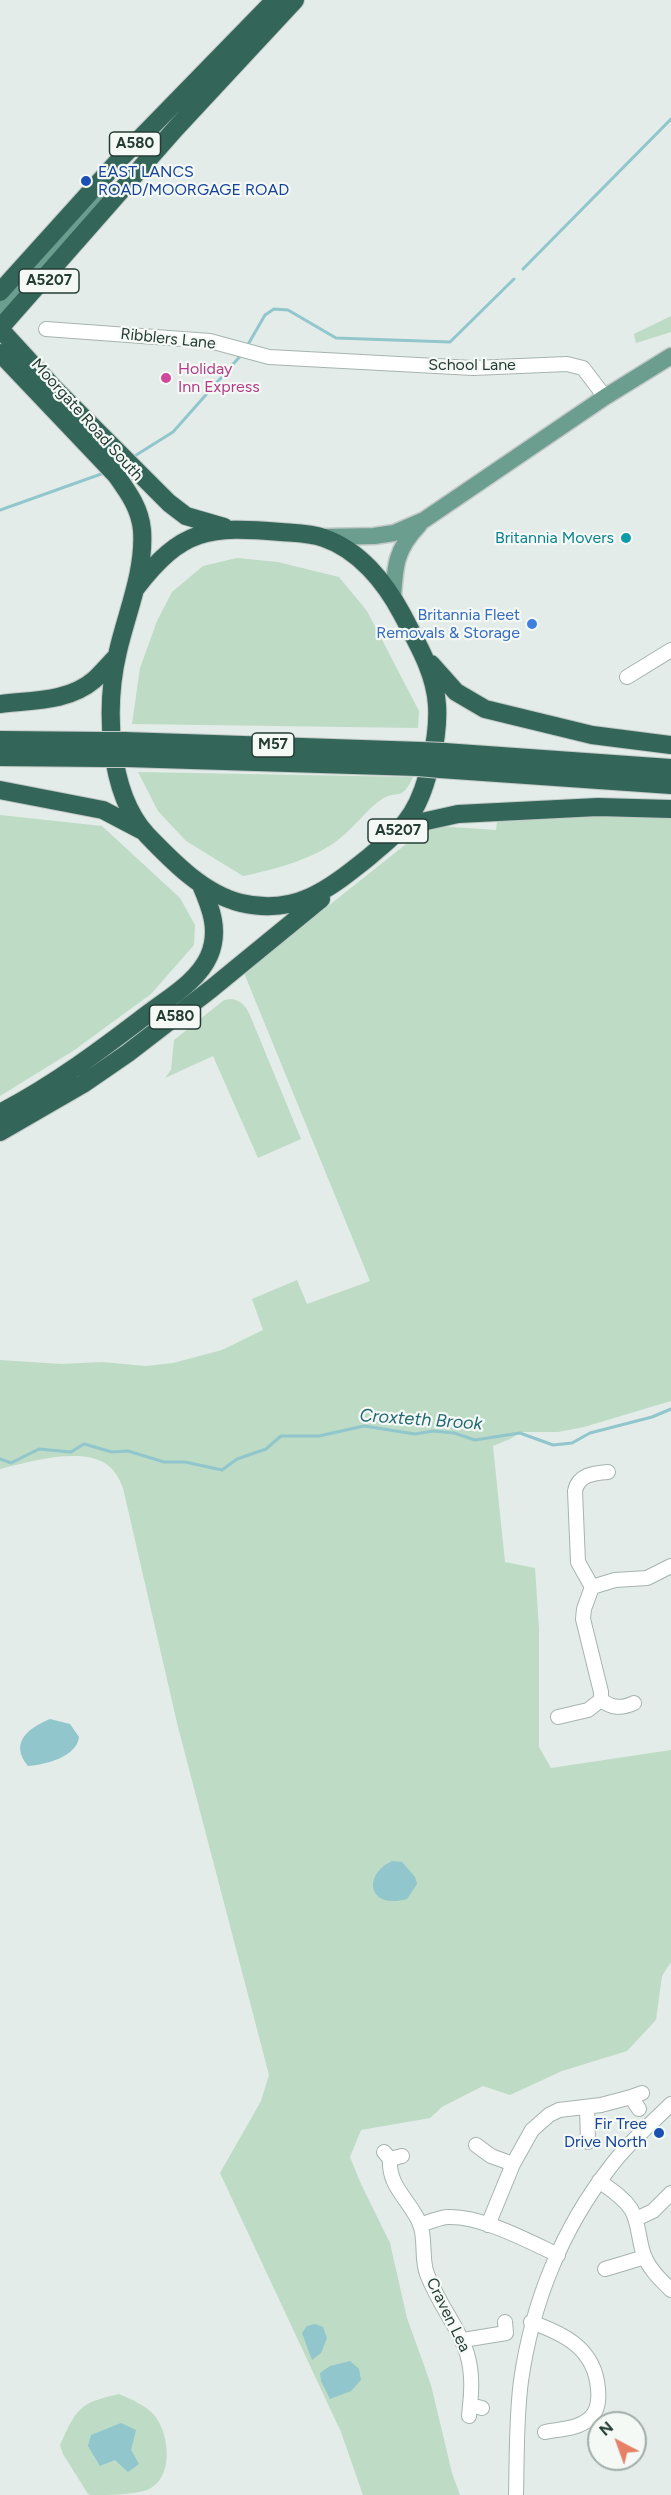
<!DOCTYPE html>
<style>
body{margin:0}
#map{position:relative;width:671px;height:2495px;overflow:hidden;background:#e3ece8;font-family:Figtree,sans-serif}
canvas{display:block}
.north{position:absolute;left:587px;top:2411px;width:60px;height:60px;box-sizing:border-box;background:#f4f9f6;border:2px solid #a1ada9;border-radius:50%;rotate:319deg;font-size:16px;font-weight:700;line-height:24px;text-align:center;color:#253c35}
.north::after{content:'';display:block;margin:auto;width:21px;height:27px;background:#e68167;clip-path:polygon(50% 0,100% 100%,50% 72%,0 100%)}
</style>
<div id="map">
<canvas width="671" height="2495"></canvas>
<div class="north">N</div>
</div>
<script>
const ctx = document.querySelector('canvas').getContext('2d');
ctx.lineJoin = 'round';
function fillPath(path, color) {
  ctx.fillStyle = color;
  ctx.fill(path, 'evenodd');
}
function trace(path, color, width, dash) {
  ctx.strokeStyle = color;
  ctx.lineWidth = width;
  ctx.lineCap = dash ? 'butt' : 'round';
  ctx.setLineDash(dash || []);
  ctx.stroke(path);
}
function drawText(font, color, halo, rows, align = 'center') {
  ctx.font = font + ' Figtree,sans-serif';
  ctx.lineWidth = 4.5;
  ctx.setLineDash([]);
  ctx.textBaseline = 'middle';
  ctx.strokeStyle = halo;
  ctx.fillStyle = color;
  for (const [text, x, y, turn = 0] of rows) {
    ctx.save();
    ctx.translate(x, y);
    ctx.rotate((+turn || 0) * Math.PI / 180);
    ctx.textAlign = isNaN(turn) ? turn : align;
    if (halo) ctx.strokeText(text, 0, 0);
    ctx.fillText(text, 0, 0);
    ctx.restore();
  }
}
fillPath(new Path2D(`
 M671,316v16l-35,11 -2,-9z
 M237,558l41,4 61,15 28,34 52,100 -1,17 -286,-4 8,-56 17,-47 15,-29 31,-26z
 M138,772l275,5c-12,26 -15,12 -31,22 -14,9 -25,25 -37,35 -26,24 -68,35 -102,42l-57,-35 -28,-30z
 M671,813v588l-87,26 -26,5h-37l-11,7 -17,7 12,116 30,6 4,61v118l12,21 120,-18v212l-9,14 -6,44 -29,31 -65,20 -52,24 -27,-9 -41,21 -12,11 -69,12 -11,27 11,27 29,59 17,75 24,67 21,88 8,22h-97l-22,-63 -121,-259 41,-72 8,-26 -91,-348 -55,-239c-4,-10 -9,-20 -20,-26 -27,-14 -75,0 -103,7v-109l62,4 40,-2 44,4 27,-3 49,-13 41,-20 -11,-31 45,-19 10,24 63,-23 -126,-308 176,-140 17,-7 59,4 2,-16z
 M0,815l102,11 78,72 15,27 -1,20 -43,49 -78,57 -73,45z
 M230,999c10,1 14,5 19,14l52,126 -43,19 -45,-102 -48,22 6,-8 3,-30 50,-40z
 M119,2394c12,5 28,12 36,22 15,20 19,63 -8,74 -18,5 -37,5 -56,5l-3,-1 -25,-40 -3,-9c17,-37 19,-42 59,-51z`), '#bedbc5');
fillPath(new Path2D(`
 M50,1719l20,5 9,13c-2,20 -35,28 -51,29 -19,-23 0,-38 22,-47z
 M392,1861l10,1 13,15 2,7 -10,15c-39,11 -45,-24 -15,-38z
 M315,2324l8,3 4,11 -6,15 -9,7 -10,-27 5,-7z
 M350,2361l9,8 2,11 -10,11 -21,8 -9,-18 -1,-8 10,-7z
 M121,2423l15,7 -5,20 8,14 -11,8 -13,-12 -15,6 -12,-20 3,-11z`), '#90c6cc');
trace(new Path2D(`
 M523,269l148,-150
 M246,348l19,-33 9,-6 14,1 48,28 114,4 64,-63
 M133,457l40,-25 70,-79
 M0,510l104,-37
 M0,1459l11,4 28,-14 32,3 13,-8 28,8 16,-1 36,11h21l37,8 15,-11 29,-10 15,-13h38l45,-10 51,8 18,-3 21,2 21,7 45,-7 33,12 19,-2 18,-10 62,-16 19,-8`), '#90c6cc', 3);
const minor = new Path2D(`
 M46,329l164,12 59,16 204,11 94,-4 16,4 22,29
 M627,677l44,-27
 M592,1587l23,-7 32,-2 24,-12
 M601,1700v-8l-18,-73 1,-10 8,-22 -14,-25 -3,-71c3,-16 18,-18 33,-19
 M558,1717l30,-7 13,-10c11,8 20,9 33,3
 M587,2107l1,35
 M639,2109l-8,-12 11,-4
 M476,2145l15,11 22,8 19,-34 17,-15 10,-5 42,-5 30,-8
 M384,2152l6,7 12,-3
 M390,2159c-2,28 20,41 30,65 6,16 1,34 7,50 21,53 51,66 43,131
 M599,2181c11,8 24,16 32,28 9,15 7,33 14,49 6,13 16,22 26,32
 M636,2219l17,-8 18,-18
 M420,2225c9,-3 18,-7 27,-8 33,-2 81,24 111,38
 M488,2225l25,-61
 M605,2269l40,-12
 M531,2322c34,12 64,27 67,67 1,10 0,23 -9,30 -11,10 -30,10 -44,13
 M463,2340l43,-7 -1,-11
 M469,2416l1,-11 12,3
 M516,2495c1,-38 0,-76 5,-114 11,-78 41,-153 90,-215 17,-23 40,-42 60,-62`);
const major = new Path2D(`
 M0,309l98,-105
 M323,537l51,-1 20,-3 30,-13 181,-123 66,-41
 M393,597c2,-32 3,-48 26,-72`);
const highway = new Path2D(`
 M0,292l120,-133 155,-159
 M0,328l176,-200 119,-128
 M0,329l54,59 115,115 17,13 38,11
 M0,353l116,122c12,17 24,33 26,55 3,41 -15,82 -24,121 -13,54 -11,141 29,184 26,27 57,59 94,68 55,13 88,-14 128,-46 16,-14 32,-26 43,-44 16,-26 27,-77 25,-108 -2,-33 -20,-62 -35,-91 -17,-32 -43,-64 -78,-76 -13,-5 -29,-5 -43,-6 -72,-6 -99,-4 -145,56
 M431,664l25,28 29,17 107,26 79,10
 M0,704c32,-4 68,-2 94,-24 8,-7 15,-16 23,-24
 M0,740l101,1
 M124,741l297,10
 M444,752l227,16
 M0,757l104,1
 M127,758l291,9
 M440,769l231,16
 M0,790l103,20 38,20
 M398,834l24,-12 36,-8 140,-7 73,2
 M0,1113c54,-28 102,-64 149,-100 21,-16 49,-32 60,-57 11,-25 2,-48 -8,-71
 M0,1132l83,-48 45,-31 83,-64 110,-90`);
trace(minor, '#a6b4af', 16);
trace(major, '#c2c8c6', 19);
trace(highway, '#c2c8c6', 20);
trace(minor, '#fff', 14);
trace(major, '#6c9e8f', 16);
trace(highway, '#336659', 18);
const highwayBridge = new Path2D(`
 M101,741h23
 M421,751l23,1
 M104,758h23
 M418,767l22,2`);
trace(highwayBridge, '#c2c8c6', 20, []);
trace(highwayBridge, '#336659', 18);
for (const [x, y, r, color] of [
 [86,181,6,"#1a4fb4"],
 [166,378,6,"#d1479c"],
 [626,538,6,"#0f9aa8"],
 [532,624,6,"#3f7fe0"],
 [659,2133,6,"#1a4fb4"]
]) {
  const dot = new Path2D();
  dot.arc(x, y, r, 0, 2 * Math.PI);
  ctx.fillStyle = color;
  ctx.fill(dot);
  trace(dot, '#f4f9f6', 2);
}
for (const [x, y, w] of [
 [135,144,51],
 [49,281,60],
 [273,745,42],
 [398,831,60],
 [175,1017,51]
]) {
  const box = new Path2D();
  box.roundRect(x - w / 2, y - 12, w, 24, 4.5);
  ctx.fillStyle = '#f4f9f6';
  ctx.fill(box);
  trace(box, '#253c35', 1.5);
}
drawText('bold 15px', '#253c35', null, [
 ["A580",135,144],
 ["A5207",49,281],
 ["M57",273,745],
 ["A5207",398,831],
 ["A580",175,1017]
]);
drawText('16px', '#164399', '#f4f9f6', [
 ["EAST LANCS",98,172],
 ["ROAD/MOORGAGE ROAD",98,190],
 ["Fir Tree",647,2124,"right"],
 ["Drive North",647,2142,"right"]
], 'left');
drawText('16px', '#253c35', '#f4f9f6', [
 ["Ribblers Lane",168,339,6],
 ["School Lane",472,365],
 ["Moorgate Road South",87,420,48],
 ["Craven Lea",448,2315,64]
]);
drawText('16px', '#b23c85', '#f4f9f6', [
 ["Holiday",178,369],
 ["Inn Express",178,387]
], 'left');
drawText('16px', '#0d838f', '#f4f9f6', [
 ["Britannia Movers",614,538]
], 'right');
drawText('16px', '#366cbe', '#f4f9f6', [
 ["Britannia Fleet",520,615],
 ["Removals & Storage",520,633]
], 'right');
drawText('italic 18px', '#236973', '#f4f9f6', [
 ["Croxteth Brook",421,1420,4]
]);
</script>
